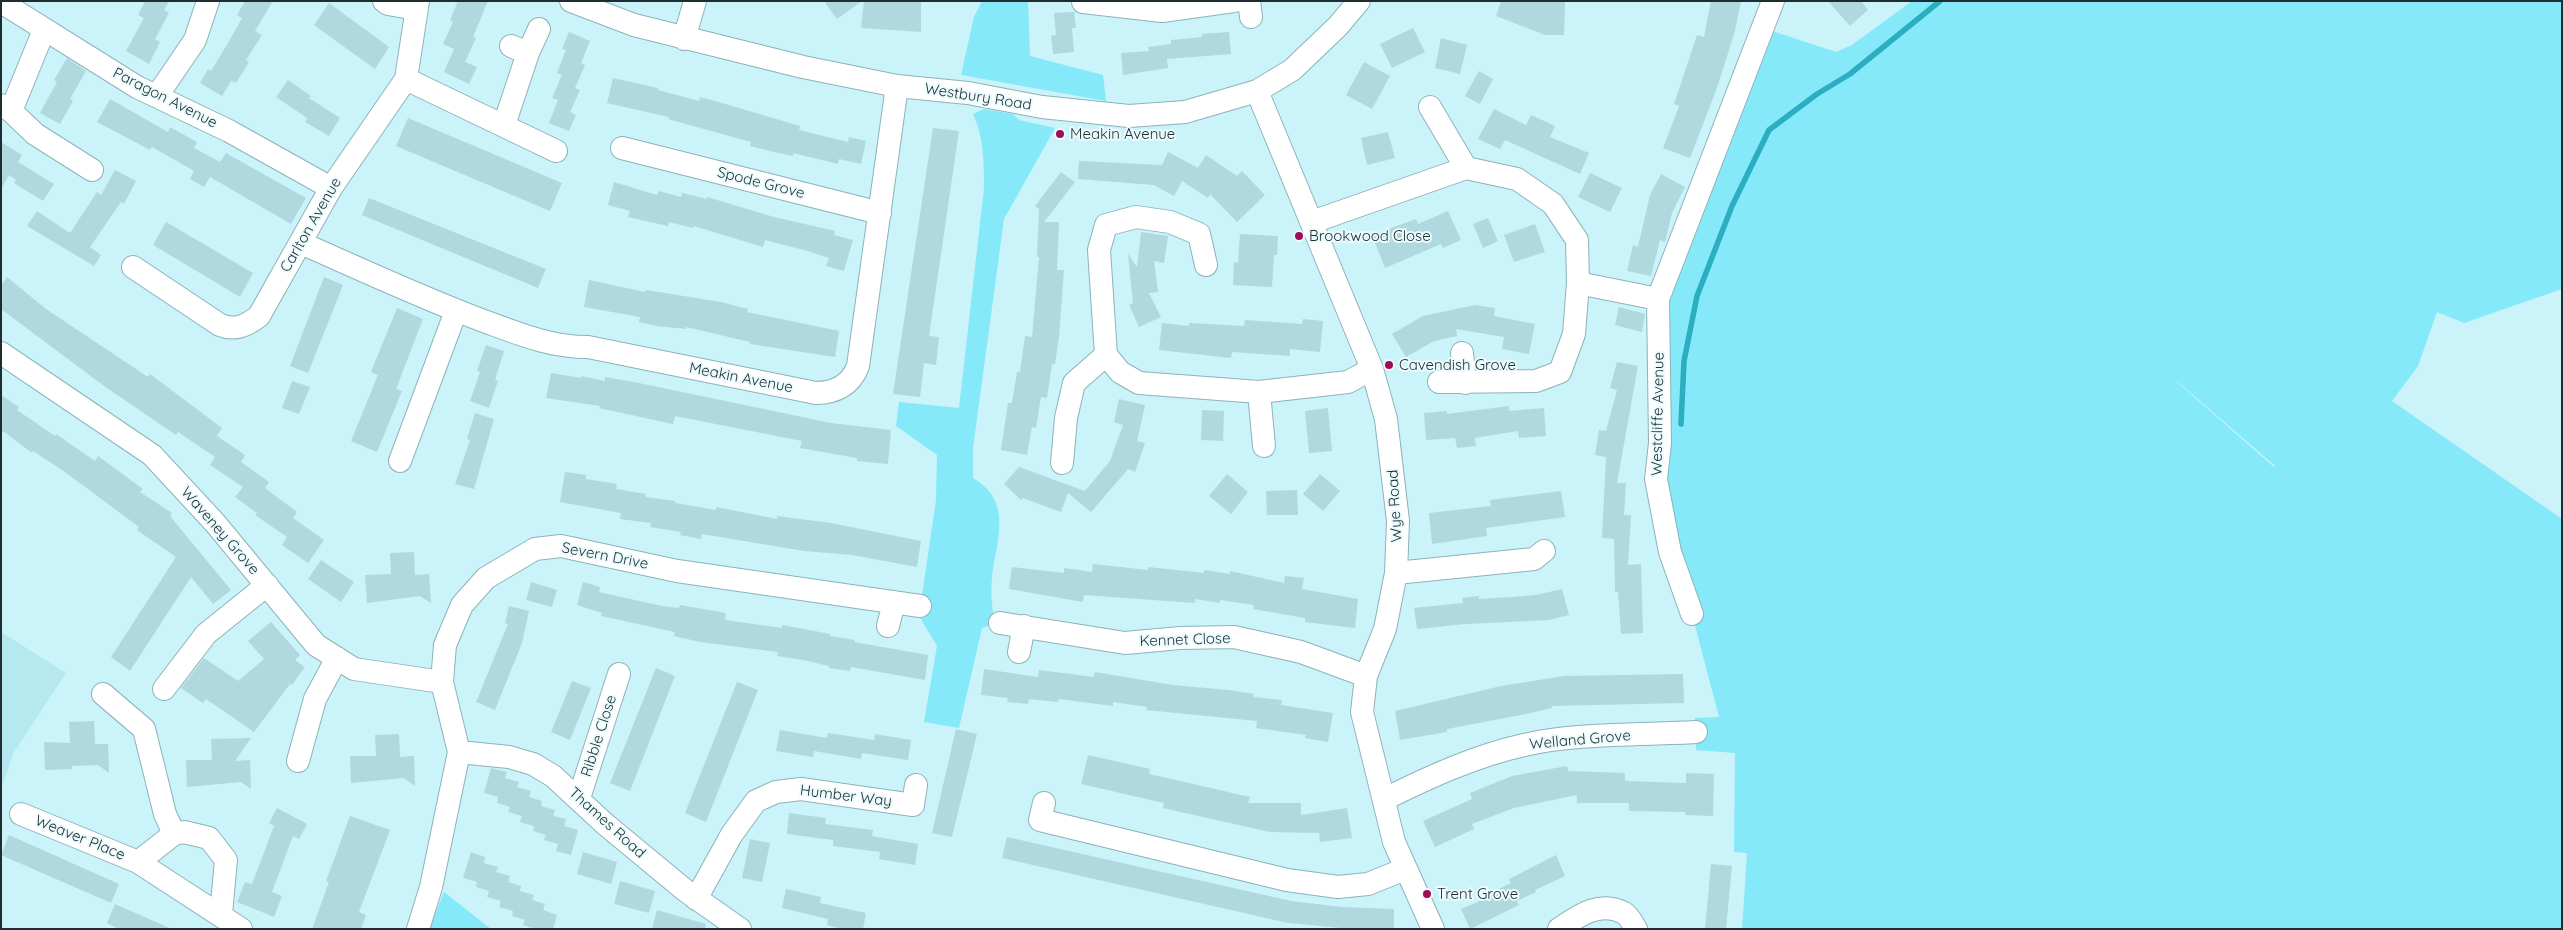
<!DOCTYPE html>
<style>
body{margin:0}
#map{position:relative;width:2563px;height:930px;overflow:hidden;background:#caf3fa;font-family:Quicksand,sans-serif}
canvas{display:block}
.frame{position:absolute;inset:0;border:2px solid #1e2e30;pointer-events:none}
</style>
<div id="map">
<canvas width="2563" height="930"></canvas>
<div class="frame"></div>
</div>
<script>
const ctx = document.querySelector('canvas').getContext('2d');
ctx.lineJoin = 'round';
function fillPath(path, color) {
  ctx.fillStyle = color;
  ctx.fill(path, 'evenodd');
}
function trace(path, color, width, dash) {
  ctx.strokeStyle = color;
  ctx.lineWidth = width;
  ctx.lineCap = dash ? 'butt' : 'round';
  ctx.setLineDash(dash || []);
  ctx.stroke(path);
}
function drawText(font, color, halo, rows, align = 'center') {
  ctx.font = font + ' Quicksand,sans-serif';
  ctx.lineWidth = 4;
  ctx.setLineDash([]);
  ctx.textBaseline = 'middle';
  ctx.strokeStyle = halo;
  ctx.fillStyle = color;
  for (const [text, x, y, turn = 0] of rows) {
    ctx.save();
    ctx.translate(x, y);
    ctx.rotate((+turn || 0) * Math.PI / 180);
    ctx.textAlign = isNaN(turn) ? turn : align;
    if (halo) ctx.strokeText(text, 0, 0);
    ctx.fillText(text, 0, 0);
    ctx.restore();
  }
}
fillPath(new Path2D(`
 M1,632l65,41 -52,79 -13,37z`), '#b6e8f0');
fillPath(new Path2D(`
 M982,1h46l2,55 73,19 3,26 -145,-26 13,-58z
 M1912,1h650v288l-98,34 -27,-11 -19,54 -26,35 170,118v410h-820l5,-76 -13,-1 1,-99 -39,-3 -1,-32 24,-1 -27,-103 -22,-62 -12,-253 105,-271 73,24 16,-7zM2177,382h1l97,84 -1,1z
 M984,109l29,5 6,6 36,8 -51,91 -31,229v30c41,24 23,63 19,100 -2,15 1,32 2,46l-12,4 -23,100 -35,-6 13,-76 -18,-30 17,-116 1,-45 -41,-29 3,-24 60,6 25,-220c0,-25 0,-51 -11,-74z
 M444,892l47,37h-62z`), '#85e9fa');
trace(new Path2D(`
 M1681,424l3,-63 13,-65 35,-90 37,-76 48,-36 33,-20 90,-73`), '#2aaec0', 5.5);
fillPath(new Path2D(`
 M145,1h24l-5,9 5,3 -14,26 5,3 -11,22 -23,-13 18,-33 -6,-3z
 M245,1h28l-18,30 7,4 -16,25 3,2 -13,21 -5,-2 -9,15 -22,-13 8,-14 3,2 17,-28 14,-25 -5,-3z
 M458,1h30l-15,36 3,1 -11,24 12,5 -8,17 -25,-12 10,-23 -11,-5 10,-22 -3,-2z
 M824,1h38l-25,18z
 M864,1h57v31l-60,-4z
 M1501,1h64l-1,34h-19l-49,-19z
 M1711,1h30l-6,30 -18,57 -27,70 -27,-10 16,-42 -5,-2 23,-69 7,2z
 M1828,1h33l7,9 -18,16z
 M329,3l60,44 -14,22 -61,-44z
 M1074,12l2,16h-4l2,24 -21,2 -2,-18 5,-1 -2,-22z
 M1413,28l12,24 -33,16 -12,-24z
 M569,32l21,9 -9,22 4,2 -10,23 5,2 -10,22 6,3 -7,16 -20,-8 9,-23 -6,-2 10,-23 -5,-2 9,-23 -4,-1z
 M1229,32l2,22 -64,5 1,9 -45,7 -2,-22 28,-2 -1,-4 23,-3v-4l31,-3v-3z
 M1441,38l26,7 -7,29 -25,-6z
 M67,58l19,13 -16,28 3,2 -13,23 -20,-11 17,-31 -3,-2z
 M1364,62l26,14 -18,33 -26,-14z
 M1479,71l14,8 -13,25 -15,-8z
 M613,78l45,10v2l41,11 1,-4 22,6 78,23 -1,4 49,12 1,-5 17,4 -5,23 -22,-5 -1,5 -45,-11v3l-19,-4 -24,-6 1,-4 -83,-23 1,-2 -62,-14z
 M288,80l23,16 -2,2 31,20 -11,18 -24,-14 2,-4 -31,-21z
 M110,99l58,33 2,-5 27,15 -3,6 26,14 6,-9 80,45 -15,26 -81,-47 -6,10 -14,-8 4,-8 -42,-24 -2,3 -53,-28z
 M1494,109l32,16 5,-10 24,11 -5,11 39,16 -9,21 -75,-34 -5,9 -22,-10z
 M408,118l154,65 -12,28 -154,-65z
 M933,128l26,3 -30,205 10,1 -3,28 -12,-2 -4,34 -27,-3z
 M1388,132l7,26 -28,7 -6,-27z
 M1,142l21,13 -4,7 36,22 -11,17 -29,-18 2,-3 -7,-5 -8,14z
 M1168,152l30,16 8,-13 31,21 5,-5 23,24 -28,27 -27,-28 -2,4 -26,-17 -8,15 -20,-11 -76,-6 1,-18 83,4z
 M115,170l21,11 -12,23 -3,-2 -31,45 11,8 -7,11 -67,-40 10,-15 33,22 27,-41 4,3z
 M1061,172l14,10 -31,40h15l-2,48h7l-5,67 -4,27h-3l-5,34 -6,-1 -5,31 -4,-1 -5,28 -26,-5 7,-47h4l5,-31h3l5,-36 7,1 7,-80h-2l2,-48 -4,-3z
 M1590,173l32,15 -12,24 -32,-15z
 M1661,174l24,13 -13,26 -7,29 -5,-2 -9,36 -24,-5 6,-26 5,2 12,-52z
 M614,182l43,13 2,-4 22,6 1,-4 25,6v-2l67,20 61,14 -1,4 19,5 -9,31 -18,-5 3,-8 -21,-7 -43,-11 -2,7 -69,-21 -1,2 -24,-6 -1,4 -40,-9 2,-6 -22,-6z
 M369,198l177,71 -8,19 -176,-73z
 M1448,211l13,29 -18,8 -2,-4 -56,24 -13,-33 44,-16 2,5z
 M1488,218l10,23 -15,7 -10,-24z
 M166,222l87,51 -13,24 -87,-52z
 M1535,224l10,28 -31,10 -10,-27z
 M1141,232l27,4 -4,27 -10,-2 4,31 -9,1 12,24 -22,10 -10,-22 4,-2 -5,-49 9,13z
 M1240,234l38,2 -1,19h-3l-2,32 -39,-2 1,-23 4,1z
 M7,277l39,32 102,68 2,-3 72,54 -5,8 28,19 -4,7 28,20 -4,6 32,24 -4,6 31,22 -16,23 -26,-18 5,-8 -32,-22 2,-2 -22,-16 8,-10 -33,-22 5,-8 -37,-25 -2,3 -72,-49 -103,-77v-23z
 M324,277l19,8 -35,88 -18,-7z
 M589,280l56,12 1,-2 75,12 27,7 -1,3 92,19 -4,26 -85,-13v-2l-64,-15v2l-29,-3 -18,-4 1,-5 -56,-10z
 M1475,305l20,3 -1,8 41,8 -6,30 -27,-5 2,-12 -48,-8 1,7 -23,5 -28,16 -14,-23 31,-18z
 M1619,307l26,7 -3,18 -27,-7z
 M397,308l26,11 -27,70 6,2 -25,61 -26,-11 27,-66 -7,-3z
 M1303,319l20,2 -3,31 -30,-3v7l-58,-4 -1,6 -72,-8 3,-27 27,3v-3l55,3 1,-6 57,4z
 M486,345l18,6 -9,29 3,1 -9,27 -19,-7 10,-29 -3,-1z
 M1617,362l21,4 -21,117h9l-2,32h7l-3,50 13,-1 2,69 -22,1 -3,-42h-3l-1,-53 -12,-1 4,-81 -11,-2 4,-25 7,1 11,-41 -7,-2z
 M551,373l30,5v-2l24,5v-4l29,5 197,41 60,7 -3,34 -31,-3v-3l-57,-10 2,-7 -127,-25 -2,8 -74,-16 1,-2 -54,-8z
 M292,381l18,6 -11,27 -17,-6z
 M1,395l18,12 -2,3 38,26 1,-2 39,27 3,-5 45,33 -3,3 32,21 -2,3 61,74 -18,14 -22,-27 -61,94 -19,-14 65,-100 -39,-27 2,-3 -74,-55 -32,-21 -1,2 -29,-22 -2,3z
 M1119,399l26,6 -8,36 8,2 -10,29 -7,-3 -37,43 -23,-19 -7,19 -38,-14 -2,2 -17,-16 15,-17 66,24 25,-30 13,-36 -9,-3z
 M1509,406v5l35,-3 2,28 -27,2 -1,-7 -43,7 1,8 -19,2 -2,-10 -29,2 -2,-27 23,-2v3z
 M1328,408l4,43 -23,2 -4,-42z
 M1202,410l22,1 -1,30 -22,-1z
 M475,413l19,6 -20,70 -19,-5 15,-44 -3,-1z
 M565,472l21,3v4l31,5 -1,5 30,5v3l29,4v2l41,7v-3l61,12v-3l54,7 90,18 -4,26 -65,-12 -48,-4 -102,-17 -1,5 -21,-4 1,-3 -31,-5 1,-4 -31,-4 1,-6 -61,-11z
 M1227,474l21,18 -17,22 -22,-18z
 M1320,474l20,17 -17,20 -20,-17z
 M1297,490l1,25h-31l-1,-24z
 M1561,491l4,26 -79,11 1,8 -55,8 -3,-31 62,-7 -1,-6z
 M414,552l1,23 14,-1 2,29 -11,-7 -53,7 -2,-28 26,-1 -1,-21z
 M321,560l33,22 -13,20 -33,-23z
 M1093,564l55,6v-3l56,6v-3l26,4v-3l54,12 1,-7 19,2 -2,11 56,10 -3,29 -50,-6v-4l-52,-9 1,-4 -34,-5v3l-25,-4v4l-111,-8 -1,7 -74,-13 3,-22 52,6v-5l28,4z
 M531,582l26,8 -5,17 -26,-7z
 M583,582l17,5 -1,5 63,14 17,2 1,-3 46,8 -1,7 57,8v-3l22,4 26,5v2l25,4 -1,2 74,13 -3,25 -74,-13 -1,4 -21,-3v-2l-26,-6 -26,-4 1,-4 -78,-10 -26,-6 1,-4 -74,-16 1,-3 -25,-8z
 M1562,589l7,26 -20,5 -84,4 -48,5 -3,-21 49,-5 -1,-5 17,-2v3l32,-2 25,-2z
 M509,606l20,5 -7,32 -27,67 -19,-8 32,-78 -3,-1z
 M271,622l29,33 -5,5 10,7 -13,18 -2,-1 -36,48 -48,-33 -3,4 -22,-15 23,-30 34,23 26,-22 -16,-18z
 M656,668l19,8 -45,115 -20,-8z
 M984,669l54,8 1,-7 55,7 1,-5 78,13 55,5 26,4 -1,3 29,3 -1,5 52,8 -5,29 -23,-4 1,-3 -50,-7 1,-7 -111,-11 1,-3 -34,-5v4l-54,-7 -1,3 -29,-3 -1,5 -21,-2 1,-4 -27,-3z
 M1683,674l1,29 -133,3 1,2 -26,6 -79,15v3l-47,8 -5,-29 106,-25 63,-10z
 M572,681l19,7 -21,52 -19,-8z
 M737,682l21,8 -52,132 -21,-9z
 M94,721l1,23h13l1,29 -11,-8 -26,1v3l-27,1 -1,-28 26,1 -1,-21z
 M956,729l21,5 -25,103 -20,-4z
 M780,730l47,8 1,-5 46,7 1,-6 36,6 -3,20 -46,-7 -1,6 -47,-8 -1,6 -37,-6z
 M399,734l1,23 14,-1 1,30 -11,-8 -53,5 -1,-27h26l-1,-21z
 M251,738l-16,23 15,-1 1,29 -10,-7 -54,5 -1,-27h26l-1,-21z
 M1088,755l62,14 -1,5 101,23 -2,6h53v12l46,-7 5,30 -32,4 -1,-9 -49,-1 -107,-24 1,-5 -83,-19z
 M1567,766l1,5 57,2v8l61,2v-10l28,1 -1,42 -28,-1v-3l-56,-1v-8h-52v-8l-63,13 -42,16 2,5 -39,18 -12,-26 49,-22 -2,-6 42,-17z
 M491,768l16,4 -2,6 14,4 -2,5 14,4 -2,6 13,4 -1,5 14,4 -2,6 13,3 -2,7 14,4 -7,25 -15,-4 2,-7 -14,-4 2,-5 -13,-4 1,-5 -14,-4 2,-6 -14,-4 2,-5 -13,-4 1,-6 -14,-4z
 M277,808l30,16 -8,15 -6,-3 -21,56 10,4 -8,21 -37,-15 8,-20 7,2 22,-58 -5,-3z
 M789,813l37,5 -1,6 48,6 -1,6 46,8 -3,21 -36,-6 1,-7 -47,-6v-6l-46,-6z
 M350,816l40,14 -31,82 7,3 -5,14h-49l17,-47 -3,-1z
 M9,835l110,49 -8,19 -110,-48z
 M1007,837l284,64 51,6 52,2v20h-42l-64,-6 -286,-65z
 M750,839l20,4 -8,39 -20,-4z
 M471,852l14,5 -1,6 14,4 -2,5 14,4 -2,6 13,4 -1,5 14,4 -2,5 13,4 -2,6 14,5 -4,14h-17l-13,-4 2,-5 -13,-4 1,-5 -14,-4 2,-6 -14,-4 2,-6 -13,-4 1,-5 -14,-4z
 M583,852l34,10 -6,22 -34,-10z
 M1556,855l9,21 -30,14 1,2 -19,9 2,4 -49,24 -9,-20 26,-11 -1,-3 25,-12 -2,-4z
 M1711,864l21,2 -6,63h-21z
 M620,881l35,10 -6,22 -35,-9z
 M786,889l35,8 -1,6 46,10 -3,16h-21l-15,-4 1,-6 -46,-11z
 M115,904l57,25h-53l-12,-6z
 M657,910l49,14 -1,5h-53z`), '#b0d8df');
const minor = new Path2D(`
 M384,1l4,3 28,5
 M571,1l63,24 169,42 94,19 71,7 74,14 87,9 56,-4 72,-21 35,-21 46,-44 21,-25
 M1249,1l2,16
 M1,2l136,85 92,44 102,57
 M1083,2l79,9 72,-10
 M684,39l11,-38
 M528,53l11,-24
 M406,79l150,72
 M1257,91l115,278 14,50 12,102 -2,52 -11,56 -19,47 -4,36 32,130 39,87
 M157,96l38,-56 13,-39
 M1,105l10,6 24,23 57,36
 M1430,107l36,61
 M11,111l33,-81
 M504,125l24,-72 -17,-7
 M622,148l258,65
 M1312,222l154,-54 51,11 36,25 24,36 1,43 -4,51 -14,38 -24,9 -97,1
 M301,243c59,26 119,54 180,77 36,13 68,27 107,27l228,46c19,0 35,-8 42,-27l39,-280
 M1206,265l-7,-31 -29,-12 -34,-5 -30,8 -7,25 7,105 14,17 19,11 120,9 89,-10 24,-13
 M133,267l87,58c15,6 26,1 39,-9l72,-128 75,-109 12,-78
 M1578,283l80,16
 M1,353l151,102 63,68 101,122 38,24 88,13
 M1462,353l3,30
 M1259,392l5,54
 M400,461l56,-150
 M1062,463l4,-45 8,-35 32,-28
 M1396,573l138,-14 10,-8
 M1692,614l-22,-62 -14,-73 4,-36 -2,-144 115,-298
 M1000,623l125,20 55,-5 54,-1 67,15 65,24
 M888,626l6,-24
 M1019,652l5,-26
 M164,689l42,-55 61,-49
 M103,694l41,35 21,85 9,20
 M459,752l50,5 24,7 20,12 52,48 81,67 54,38
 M298,761l17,-62 22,-41
 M579,798l40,-124
 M1385,799c44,-22 90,-43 139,-54 51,-12 118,-10 172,-13
 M1044,803l-4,17 247,60 51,7 30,-3 37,-15
 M21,814l117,48 103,67
 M138,862l36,-28 10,-2 25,6 17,22 -5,54
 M696,899l36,-65 24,-33 20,-9 25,-3 112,16 3,-20
 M418,929l13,-42 28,-135 -17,-70 3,-37 17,-40 24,-27 49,-29 26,-3 116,25 243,35
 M1559,929c19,-13 41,-29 65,-16 5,3 9,11 12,16`);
trace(minor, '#8cb3b9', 24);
trace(minor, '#fff', 22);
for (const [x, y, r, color] of [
 [1060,134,5,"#9f0d56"],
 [1299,236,5,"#9f0d56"],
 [1389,365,5,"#9f0d56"],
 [1427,894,5,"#9f0d56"]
]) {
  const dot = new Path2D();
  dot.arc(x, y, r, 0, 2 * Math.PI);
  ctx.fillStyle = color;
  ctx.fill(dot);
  trace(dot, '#ebfbfe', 2);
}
drawText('15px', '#1e2e30', '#ebfbfe', [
 ["Westbury Road",978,97,9],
 ["Paragon Avenue",165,98,27],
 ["Spode Grove",761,183,14],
 ["Carlton Avenue",311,225,-60],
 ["Meakin Avenue",741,378,11],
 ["Westcliffe Avenue",1658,414,-89],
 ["Wye Road",1395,506,-93],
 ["Waveney Grove",220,531,49],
 ["Severn Drive",605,556,11],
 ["Kennet Close",1185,640,-2],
 ["Ribble Close",599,736,-72],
 ["Welland Grove",1580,740,-5],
 ["Humber Way",846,796,7],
 ["Thames Road",607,823,42],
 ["Weaver Place",80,838,22]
]);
drawText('15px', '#1e2e30', '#ebfbfe', [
 ["Meakin Avenue",1070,134],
 ["Brookwood Close",1309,236],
 ["Cavendish Grove",1399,365],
 ["Trent Grove",1437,894]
], 'left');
</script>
